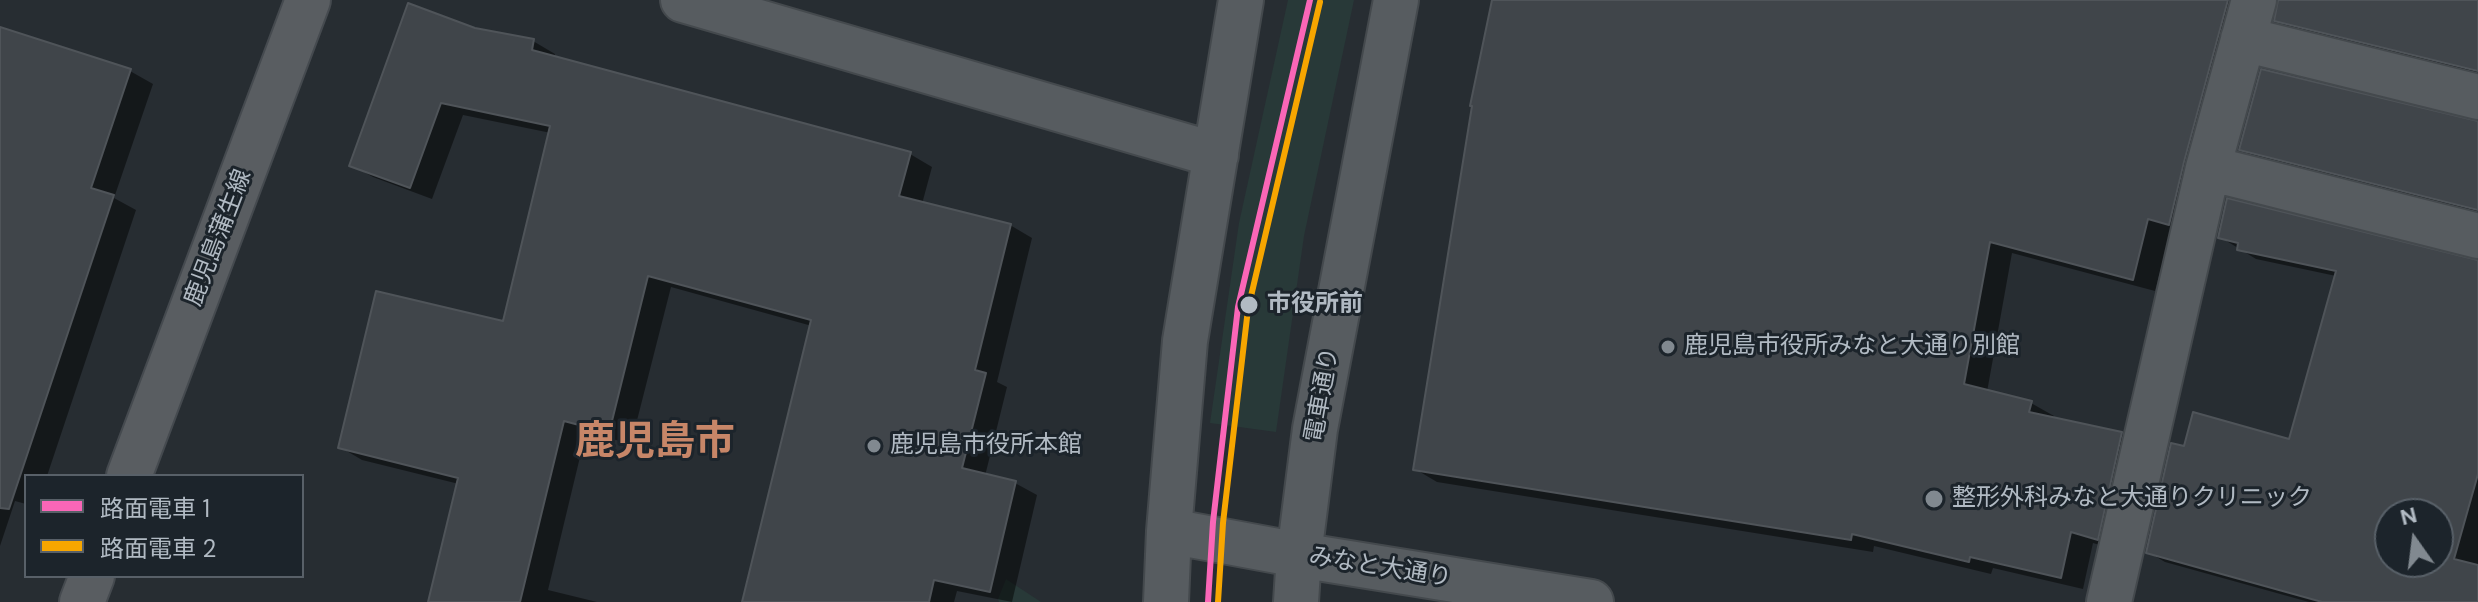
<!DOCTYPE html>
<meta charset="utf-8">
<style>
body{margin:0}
#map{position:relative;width:2478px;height:602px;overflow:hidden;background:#272d32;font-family:"DM Sans","Noto Sans JP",sans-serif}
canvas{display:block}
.legend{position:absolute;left:24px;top:474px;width:280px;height:104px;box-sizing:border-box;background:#1c242b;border:2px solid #586068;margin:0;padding:10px 14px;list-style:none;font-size:24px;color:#b1bac3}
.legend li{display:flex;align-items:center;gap:16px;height:40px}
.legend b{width:40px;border:2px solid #586068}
.north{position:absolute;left:2374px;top:498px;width:80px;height:80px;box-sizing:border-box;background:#1c242b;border:2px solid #586068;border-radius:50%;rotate:346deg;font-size:22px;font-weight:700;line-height:32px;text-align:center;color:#b1bac3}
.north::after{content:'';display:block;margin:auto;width:28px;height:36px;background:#818990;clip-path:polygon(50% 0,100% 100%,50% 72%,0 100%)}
</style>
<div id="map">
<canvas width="2478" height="602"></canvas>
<ul class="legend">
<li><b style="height:10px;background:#fa66b7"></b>路面電車 1</li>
<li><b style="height:10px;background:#f7a600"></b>路面電車 2</li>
</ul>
<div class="north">N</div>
</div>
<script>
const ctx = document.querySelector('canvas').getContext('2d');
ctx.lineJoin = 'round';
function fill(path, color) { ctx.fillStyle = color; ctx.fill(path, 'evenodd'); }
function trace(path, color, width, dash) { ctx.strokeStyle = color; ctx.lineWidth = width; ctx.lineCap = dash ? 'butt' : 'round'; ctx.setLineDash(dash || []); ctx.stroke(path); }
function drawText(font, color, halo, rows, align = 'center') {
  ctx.font = font + ' "DM Sans","Noto Sans JP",sans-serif'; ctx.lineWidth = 6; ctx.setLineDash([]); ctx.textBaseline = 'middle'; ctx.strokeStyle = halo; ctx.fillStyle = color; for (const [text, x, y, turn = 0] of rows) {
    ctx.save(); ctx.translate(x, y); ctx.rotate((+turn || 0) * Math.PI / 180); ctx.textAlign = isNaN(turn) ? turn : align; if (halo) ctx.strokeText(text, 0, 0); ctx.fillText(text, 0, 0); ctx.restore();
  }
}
const green = new Path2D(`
 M 1288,0 L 1354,0 L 1304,236 L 1276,432 L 1210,423 L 1239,223 Z
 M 1006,579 L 1041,602 L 999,602 L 998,599 Z`);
const shadow = new Path2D(`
 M 1494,0 L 2250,0 L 2192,236 L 2171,230 L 2155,291 L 2012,253 L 1987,392 L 2031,403 L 2054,416 L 2053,419 L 2121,434 L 2144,447 L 2120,551 L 2093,543 L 2083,589 L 1993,568 L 1991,574 L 1874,546 L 1873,552 L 1437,482 L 1415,469 Z
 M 2300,0 L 2478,0 L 2478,75 L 2293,30 L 2276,20 Z
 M 0,29 L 130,71 L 153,84 L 114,198 L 136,210 L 47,476 L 26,476 L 26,504 L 15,501 L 0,546 Z
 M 474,30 L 533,41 L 555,54 L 554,58 L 910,154 L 932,167 L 922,204 L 1010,225 L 1032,238 L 997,382 L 1007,387 L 985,476 L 1015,483 L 1037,495 L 1012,602 L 957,591 L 954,602 L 744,602 L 812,326 L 671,287 L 631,444 L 586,432 L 548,590 L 597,602 L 430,602 L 459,484 L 362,460 L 340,447 L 504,324 L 551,133 L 463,115 L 432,199 L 373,177 L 351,165 Z
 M 2478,123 L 2478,214 L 2258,159 L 2241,149 Z
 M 2220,237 L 2478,262 L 2478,602 L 2309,602 L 2165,562 L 2148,552 L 2185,448 L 2290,441 L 2336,276 L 2256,259 ZM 2390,514 L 2438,514 L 2438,562 L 2390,562 Z`);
const building = new Path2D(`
 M 1492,0 L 2228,0 L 2184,162 L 2169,225 L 2148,219 L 2133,280 L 1990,242 L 1964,384 L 2032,401 L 2029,412 L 2122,432 L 2098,540 L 2071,532 L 2061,578 L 1970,557 L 1969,562 L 1852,534 L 1851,540 L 1413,470 L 1472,106 L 1470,106 Z
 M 2278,0 L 2478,0 L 2478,71 L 2274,21 Z
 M 408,3 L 475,28 L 534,39 L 532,50 L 911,152 L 899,196 L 1011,224 L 975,370 L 986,373 L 962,468 L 1016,481 L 990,592 L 934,580 L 929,602 L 742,602 L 811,320 L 648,276 L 609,433 L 564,421 L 520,602 L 428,602 L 458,478 L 338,448 L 376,291 L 503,321 L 550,126 L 441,103 L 410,188 L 349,166 Z
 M 0,27 L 131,69 L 91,188 L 114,195 L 9,509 L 0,508 Z
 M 2261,69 L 2478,121 L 2478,210 L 2239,150 Z
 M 2227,198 L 2478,260 L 2478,474 L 2454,559 L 2478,565 L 2478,602 L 2322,602 L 2146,553 L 2171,443 L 2184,446 L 2193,412 L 2289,439 L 2336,271 L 2237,250 L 2238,243 L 2218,238 ZM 2390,514 L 2438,514 L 2438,562 L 2390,562 Z`);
const minor = new Path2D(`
 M 683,0 L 1216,155
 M 2243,39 L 2478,97
 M 2208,168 L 2478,236
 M 1169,531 L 1299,555 L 1591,602
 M 1166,602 L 1169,531 L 1185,341 L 1241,0
 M 1296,602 L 1299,555 L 1315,429 L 1396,0
 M 2109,602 L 2208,168 L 2254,0`);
const major = new Path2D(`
 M 129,476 L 308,0
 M 82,602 L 92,576`);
const tram1 = new Path2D(`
 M 1208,602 L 1213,522 L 1238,307 L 1310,0`);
const tram2 = new Path2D(`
 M 1218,602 L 1223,523 L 1248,309 L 1320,2`);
const markers = [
 [1249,305,10,"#b1bac3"],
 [1668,347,8,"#818990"],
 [874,446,8,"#818990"],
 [1934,499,10,"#818990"]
];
const streetNames = [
 ["鹿児島蒲生線",219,238,-69],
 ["電車通り",1323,395,-80],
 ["みなと大通り",1380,568,9]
];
const stopNames = [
 ["市役所前",1267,305]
];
const poiNames = [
 ["鹿児島市役所みなと大通り別館",1684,347],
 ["鹿児島市役所本館",890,446],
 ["整形外科みなと大通りクリニック",1952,499]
];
const townNames = [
 ["鹿児島市",655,444]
];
fill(green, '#283938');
fill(shadow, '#0007');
fill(building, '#40454a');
trace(building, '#4f5459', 2);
trace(minor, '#44494d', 48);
trace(major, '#454a4f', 48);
trace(minor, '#575c60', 44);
trace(major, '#595d61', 44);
trace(tram1, '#fa66b7', 6);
trace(tram2, '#f7a600', 6);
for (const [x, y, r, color] of markers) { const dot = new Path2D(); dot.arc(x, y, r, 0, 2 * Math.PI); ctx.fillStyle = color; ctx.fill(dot); trace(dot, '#1c242b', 3); }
drawText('24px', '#b1bac3', '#1c242b', streetNames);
drawText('bold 24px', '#b1bac3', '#1c242b', stopNames, 'left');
drawText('24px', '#b1bac3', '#1c242b', poiNames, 'left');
drawText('bold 40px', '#c78668', '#1c242b', townNames);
</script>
